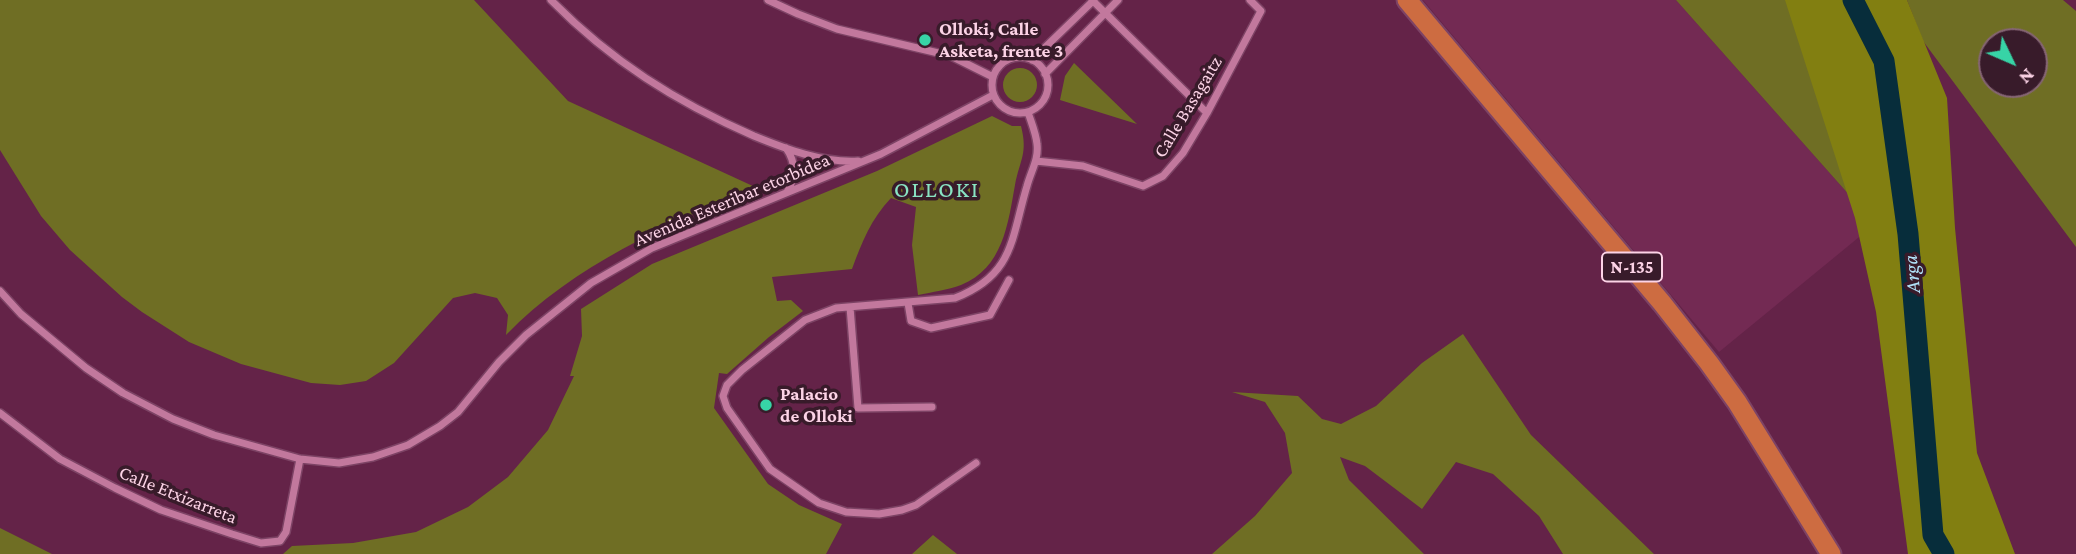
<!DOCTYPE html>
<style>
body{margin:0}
#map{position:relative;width:2076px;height:554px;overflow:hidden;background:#642348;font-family:"Crimson Pro",serif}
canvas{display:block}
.north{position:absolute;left:1978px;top:28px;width:70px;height:70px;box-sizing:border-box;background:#381b2a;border:2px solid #866575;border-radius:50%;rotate:134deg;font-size:19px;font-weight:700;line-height:28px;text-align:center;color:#fcd3e6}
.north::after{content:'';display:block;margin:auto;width:24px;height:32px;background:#37d4a6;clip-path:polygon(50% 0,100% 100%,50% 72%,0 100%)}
</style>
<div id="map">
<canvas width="2076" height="554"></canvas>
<div class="north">N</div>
</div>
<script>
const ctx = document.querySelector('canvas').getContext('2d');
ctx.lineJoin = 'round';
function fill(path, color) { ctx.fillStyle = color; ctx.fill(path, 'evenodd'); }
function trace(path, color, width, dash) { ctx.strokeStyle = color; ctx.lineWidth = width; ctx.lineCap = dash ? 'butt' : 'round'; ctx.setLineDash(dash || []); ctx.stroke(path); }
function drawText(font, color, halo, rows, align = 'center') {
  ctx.font = font + ' "Crimson Pro",serif'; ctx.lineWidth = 7; ctx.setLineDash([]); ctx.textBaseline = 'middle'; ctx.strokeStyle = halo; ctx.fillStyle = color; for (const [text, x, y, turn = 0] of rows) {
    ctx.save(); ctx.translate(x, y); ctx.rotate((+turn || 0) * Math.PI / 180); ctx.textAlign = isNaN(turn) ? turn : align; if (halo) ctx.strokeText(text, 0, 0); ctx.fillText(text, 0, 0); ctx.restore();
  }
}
const built = new Path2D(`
 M 1423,0 L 1676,0 L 1875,224 L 1719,352 Z`);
const green = new Path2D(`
 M 0,0 L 474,0 L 568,101 L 755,187 C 665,226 575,264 506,335 L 508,315 L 497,298 L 475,293 L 453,298 L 394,363 L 366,381 L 340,385 L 311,383 L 241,364 L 189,342 L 142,312 L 122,297 L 70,250 L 41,216 L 0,150 Z
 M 1676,0 L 1799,0 L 1875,224 Z
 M 1907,0 L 2063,0 L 2076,11 L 2076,247 L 1923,41 ZM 1992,42 L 2034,42 L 2034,84 L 1992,84 Z
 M 1074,63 L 1137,124 L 1060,100 L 1065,76 Z
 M1003 85a17 17 0 1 1 34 0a17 17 0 1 1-34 0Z
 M 992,116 L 1012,126 L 1021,126 C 1028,154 1020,159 1015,185 C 1008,224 1003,268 961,285 C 948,290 932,292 918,295 L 912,245 L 916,207 L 891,198 C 871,219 862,242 852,269 L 772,277 L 777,301 L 791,300 L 803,311 L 769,337 L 727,374 L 719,373 L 714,408 L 768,484 L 799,505 L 842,524 L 826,554 L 283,554 L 292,546 L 353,543 L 416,532 L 468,507 L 508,477 L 548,430 L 574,376 L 570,376 L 582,336 L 581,309 L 652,264 L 877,171 Z
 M 1463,334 L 1531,435 L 1654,554 L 1563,554 L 1539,516 L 1493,474 L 1456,462 L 1422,509 L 1365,466 L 1340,457 L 1349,480 L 1424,554 L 1212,554 L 1255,516 L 1292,473 L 1285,433 L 1265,402 L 1232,392 L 1298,396 L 1322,419 L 1341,424 L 1376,406 L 1422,363 Z
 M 0,528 L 52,554 L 0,554 Z
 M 933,535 L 957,554 L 912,554 Z`);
const forest = new Path2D(`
 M 1785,0 L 1907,0 L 1947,98 L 1955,228 L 1977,453 L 2015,554 L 1908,554 L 1876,312 L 1855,218 Z`);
const river = new Path2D(`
 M 1853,0 L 1884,61 L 1908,234 L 1933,535 L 1944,554`);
const minor = new Path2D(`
 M 551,0 C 611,61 676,102 754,136 C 786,149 822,163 858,161
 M 768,0 L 798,14 L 837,29 L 951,56 L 993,77
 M 1092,0 L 1207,113
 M992 85a28 28 0 1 1 56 0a28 28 0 1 1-56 0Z
 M 1032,60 L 1094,0
 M 1045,74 L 1118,0
 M 786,148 C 796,162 796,177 787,192
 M 1036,161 L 1083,166 L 1143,186 L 1163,176 L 1183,153 L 1207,113 L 1261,11 L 1250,0
 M 0,291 L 21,314 L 86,368 L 123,393 L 173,419 L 214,435 L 300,459 L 339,463 L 373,457 L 408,445 L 440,426 L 458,412 L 499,362 L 526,335 L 591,283 L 652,248 L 881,154 L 993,95
 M 908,303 L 911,321 L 931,328 L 990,315 L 1009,280
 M 850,307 L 858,408 L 932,407
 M 0,413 L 60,459 L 115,488 L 161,510 L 232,534 L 261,543 L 280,541 L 286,532 L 300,459
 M 976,463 L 916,505 L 902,510 L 879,514 L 846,512 L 819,503 L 770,469 L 727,408 L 723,396 L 727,385 L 742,370 L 805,320 L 836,308 L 955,298 C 1014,275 1011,239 1027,186 C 1031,171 1039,159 1037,144 C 1036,133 1031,122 1028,112`);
const trunk = new Path2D(`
 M 1407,0 L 1662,303 L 1709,363 L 1737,402 L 1831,554`);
const markers = [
 [925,40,7,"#37d4a6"],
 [766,405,7,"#37d4a6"]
];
const shields = [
 [1632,267,60]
];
const shieldNames = [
 ["N-135",1632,267]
];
const poiNames = [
 ["Olloki, Calle",939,29],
 ["Asketa, frente 3",939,51],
 ["Palacio",780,394],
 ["de Olloki",780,416]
];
const streetNames = [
 ["Calle Basagaitz",1188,107,-59],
 ["Avenida Esteribar etorbidea",732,200,-23],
 ["Calle Etxizarreta",178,495,22]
];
const waterNames = [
 ["Arga",1912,274,-95]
];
const quarterNames = [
 ["OLLOKI",937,190]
];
fill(built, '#732a53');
fill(green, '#6f6e24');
fill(forest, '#827f11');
trace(river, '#072d3b', 21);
trace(minor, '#7d4365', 10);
trace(trunk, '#7d4365', 23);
trace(minor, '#c2789d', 7);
trace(trunk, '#cd6c41', 19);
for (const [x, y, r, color] of markers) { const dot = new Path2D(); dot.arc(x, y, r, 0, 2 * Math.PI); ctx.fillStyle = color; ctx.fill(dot); trace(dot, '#381b2a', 2.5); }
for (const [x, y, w] of shields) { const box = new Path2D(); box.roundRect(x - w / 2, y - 14.5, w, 29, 5); ctx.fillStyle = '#381b2a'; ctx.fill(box); trace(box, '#fcd3e6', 2); }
drawText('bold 18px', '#fcd3e6', null, shieldNames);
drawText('bold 19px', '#fcd3e6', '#381b2a', poiNames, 'left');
drawText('19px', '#fcd3e6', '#381b2a', streetNames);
drawText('italic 21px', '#b1e2f9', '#381b2a', waterNames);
ctx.letterSpacing = '2px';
drawText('23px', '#89e4c3', '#381b2a', quarterNames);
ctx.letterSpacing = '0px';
</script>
